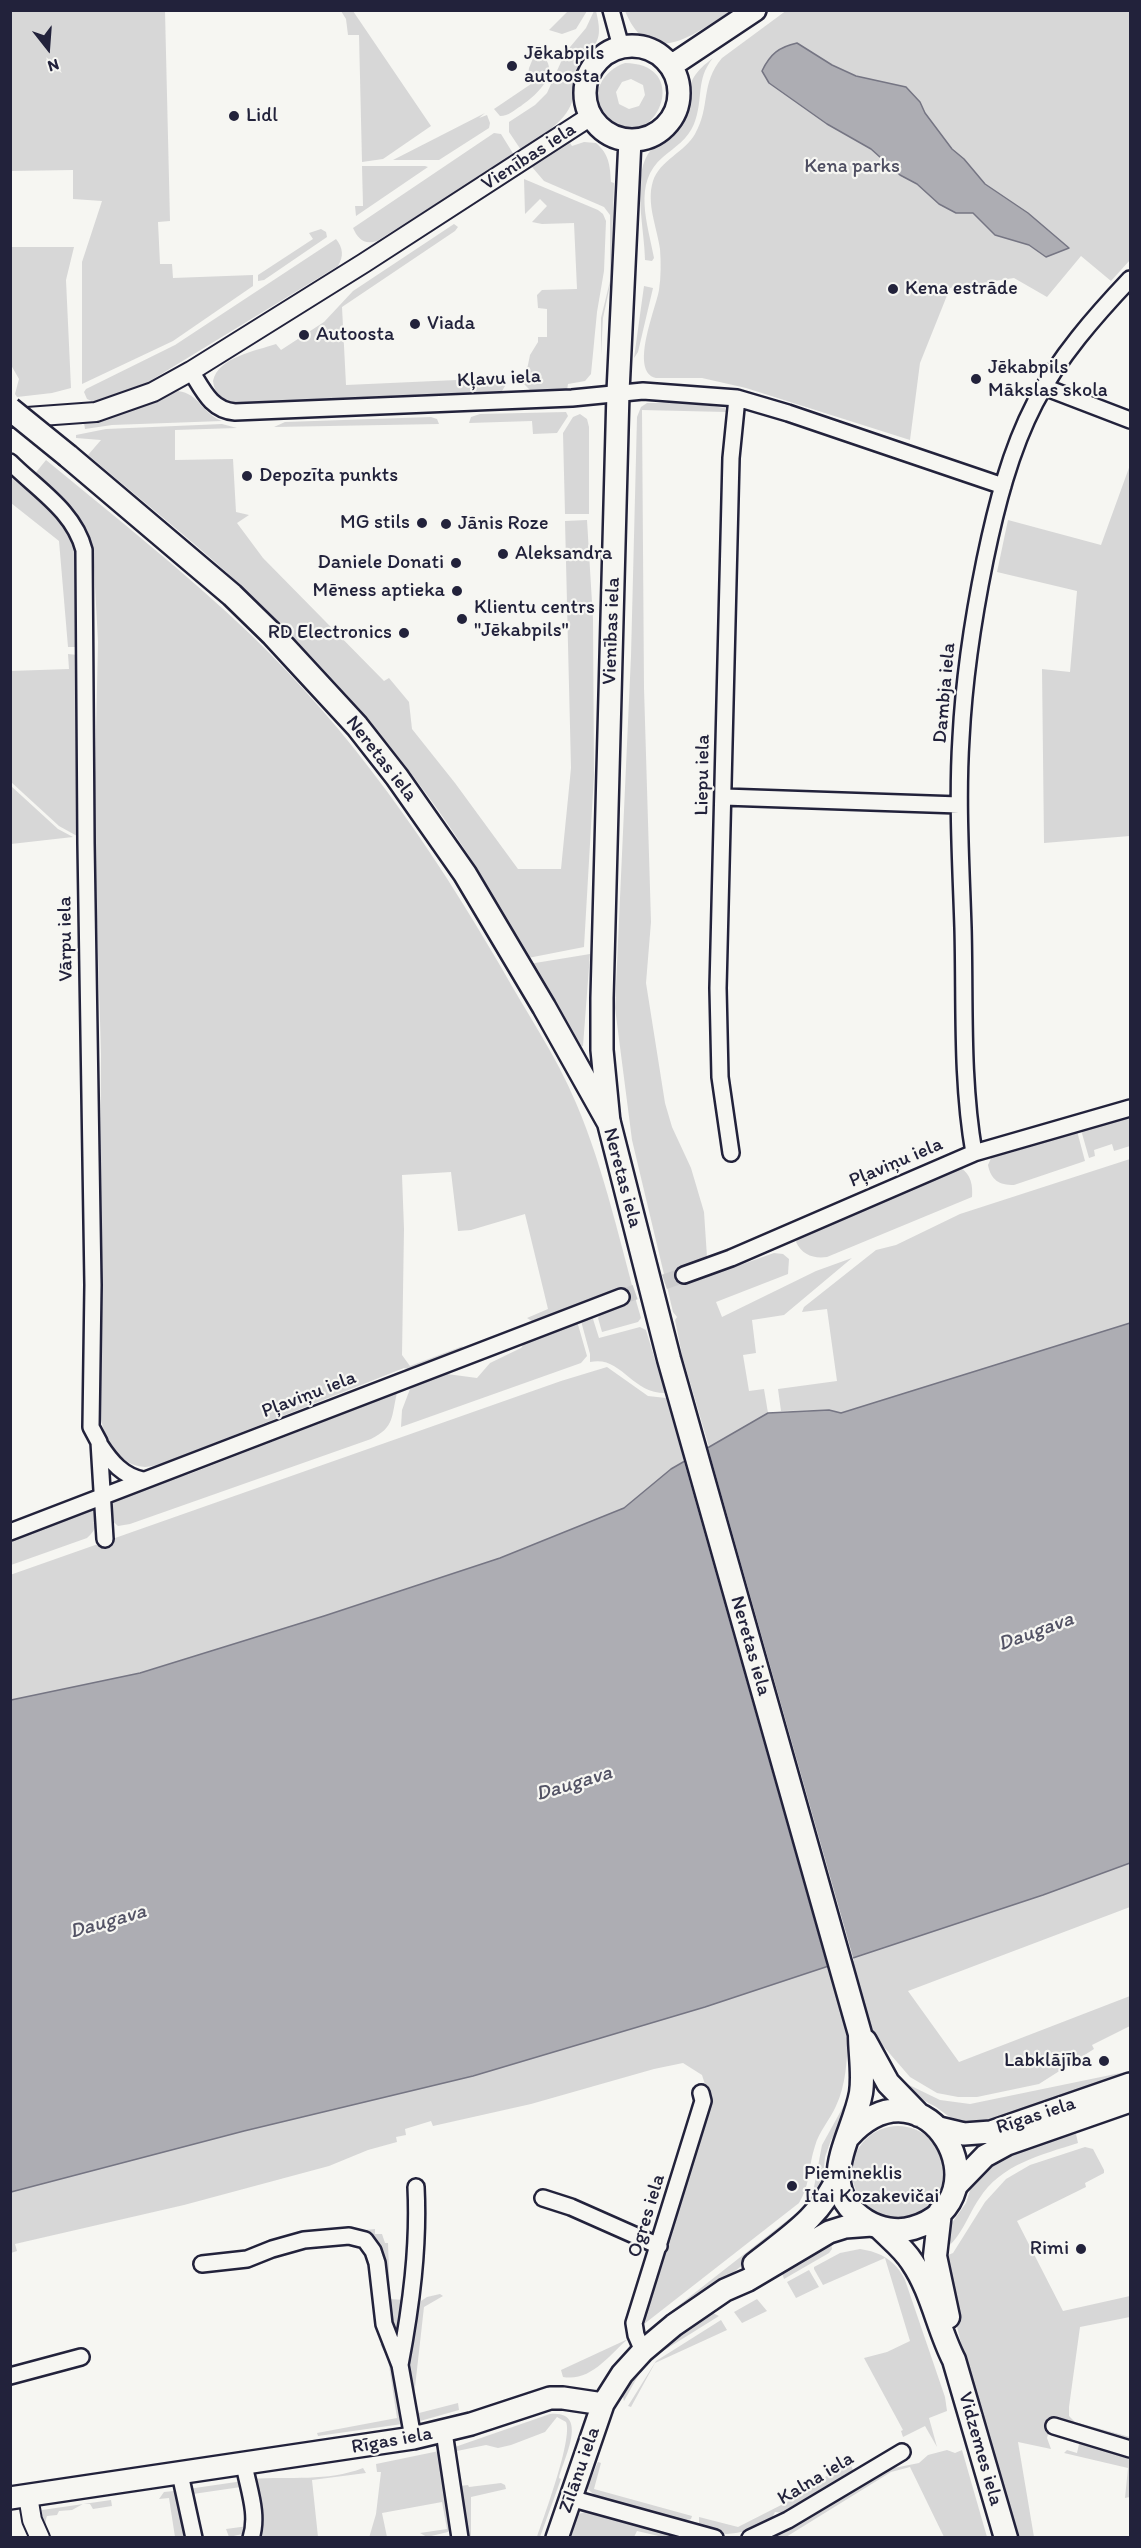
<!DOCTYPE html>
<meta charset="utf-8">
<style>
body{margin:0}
#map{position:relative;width:1141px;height:2548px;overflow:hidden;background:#f6f6f2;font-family:Itim,sans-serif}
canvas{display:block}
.frame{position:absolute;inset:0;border:12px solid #22223b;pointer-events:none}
.north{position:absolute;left:18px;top:18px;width:60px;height:60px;-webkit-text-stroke:4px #f6f6f2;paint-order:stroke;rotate:163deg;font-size:16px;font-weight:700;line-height:24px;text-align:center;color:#22223b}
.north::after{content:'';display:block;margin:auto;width:21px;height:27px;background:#22223b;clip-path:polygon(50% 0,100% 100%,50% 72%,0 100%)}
</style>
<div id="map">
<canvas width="1141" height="2548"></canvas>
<div class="frame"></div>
<div class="north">N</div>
</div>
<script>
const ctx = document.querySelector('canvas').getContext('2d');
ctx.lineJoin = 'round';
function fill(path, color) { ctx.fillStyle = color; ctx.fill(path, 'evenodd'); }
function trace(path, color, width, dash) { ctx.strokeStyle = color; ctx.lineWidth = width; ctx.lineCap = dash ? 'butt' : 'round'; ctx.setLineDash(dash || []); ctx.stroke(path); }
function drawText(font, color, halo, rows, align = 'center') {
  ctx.font = font + ' Itim,sans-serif'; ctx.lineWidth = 4.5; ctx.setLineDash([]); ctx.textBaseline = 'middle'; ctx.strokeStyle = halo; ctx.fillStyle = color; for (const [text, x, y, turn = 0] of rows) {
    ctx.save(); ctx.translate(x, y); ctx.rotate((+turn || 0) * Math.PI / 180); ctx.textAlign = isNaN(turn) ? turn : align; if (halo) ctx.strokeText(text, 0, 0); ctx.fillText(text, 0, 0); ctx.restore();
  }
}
const green = new Path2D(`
 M 787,10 L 1130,11 L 1130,260 L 1111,281 L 1081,256 L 1047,297 L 1014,278 L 950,288 L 920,363 L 910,440 L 746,388 L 702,378 L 656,378 C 629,372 656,308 659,290 C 661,277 661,262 660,249 C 657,227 646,203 653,181 C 660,160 685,152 695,134 C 711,106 700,84 722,58 Z
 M 10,11 L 165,11 L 170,221 L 158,222 L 160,264 L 172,264 L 173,278 L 253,275 L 253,286 L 173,341 L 82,384 L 82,262 L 102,201 L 73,199 L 73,170 L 11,171 Z
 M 341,11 L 353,11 L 431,126 L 383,159 L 362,162 L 359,35 L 348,35 L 346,19 Z
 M 568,11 L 587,11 L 576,29 L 562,34 L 549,30 Z
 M 594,11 L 596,11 C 604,44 595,40 581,66 C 574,77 576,90 572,102 C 565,123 538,138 521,150 L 509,132 L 509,122 L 535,105 L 547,93 L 565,53 L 586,28 Z
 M 625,11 L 625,10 L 731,11 C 695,33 650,72 625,11 Z
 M 536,51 C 566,69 538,94 521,106 C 514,110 509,116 500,116 L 494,109 L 531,84 L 530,82 L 527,84 L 529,68 Z
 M 713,58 C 695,80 704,99 694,124 C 688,139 675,147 663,157 C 632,183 648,224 654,258 L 652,261 L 645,260 C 645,232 632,179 648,154 C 657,141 674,137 681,122 C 697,92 678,84 713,58 Z
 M 625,63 C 698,64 650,163 606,117 C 587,96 603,70 625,63 ZM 631,79 L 643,85 L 645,95 L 639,106 L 629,109 L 619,104 L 616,92 L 622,82 Z
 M 485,113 L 479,118 L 487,115 L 490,123 L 489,128 L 439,160 L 393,160 Z
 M 494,133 L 501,134 L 514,155 L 377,241 C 364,245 358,239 353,228 Z
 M 584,142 L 596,143 C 609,154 610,165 611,182 L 614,183 L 611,281 L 603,318 L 601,355 L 601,318 L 610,281 L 610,215 L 604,207 L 544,181 L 532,167 L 570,143 L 572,146 Z
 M 362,166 L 425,166 L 428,167 L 356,216 L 355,206 L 363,206 Z
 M 524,179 L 598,210 L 603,214 L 606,221 L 604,271 L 597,312 L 591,374 L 585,381 L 568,384 L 567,390 L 531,391 L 524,384 L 530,355 L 538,342 L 538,337 L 547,337 L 547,309 L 538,308 L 537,295 L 542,290 L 577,289 L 574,223 L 542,224 L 532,222 L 547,206 L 540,199 L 525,214 Z
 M 454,224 L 458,227 L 455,231 L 342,307 L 346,385 L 501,378 L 505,386 L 502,391 L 235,403 C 221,401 215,395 213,381 C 218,357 256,351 276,344 L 281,350 L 324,322 L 353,291 Z
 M 321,229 L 326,232 L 327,237 L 264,280 L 258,281 L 258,275 L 313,239 L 309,233 Z
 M 336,239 C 343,248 344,256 338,266 L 140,387 L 94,402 L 87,399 L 84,392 L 86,389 L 175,345 Z
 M 11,247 L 74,247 L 66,280 L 71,388 L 52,393 L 17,397 L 15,394 L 19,379 L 11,365 Z
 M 644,286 L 653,288 L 638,352 L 634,358 Z
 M 178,391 C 200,394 201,413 222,421 L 112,425 L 85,429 L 84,423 L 124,413 Z
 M 647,403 L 689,403 L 725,408 L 726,412 L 642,410 L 644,688 L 651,922 L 646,983 L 665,1103 L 672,1127 L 691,1168 L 704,1212 L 707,1257 L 687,1264 L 684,1268 L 689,1280 L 695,1281 L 774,1253 L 783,1254 L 789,1259 L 788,1274 L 716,1302 L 722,1317 L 816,1271 L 852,1258 L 784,1315 L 752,1320 L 756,1353 L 743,1355 L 749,1391 L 764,1389 L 768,1413 L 709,1447 L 682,1355 L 675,1320 L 677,1317 L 673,1312 L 632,1140 L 615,1008 L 631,656 L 637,417 L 641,407 Z
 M 566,412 L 568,416 L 557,433 L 533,434 L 532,421 L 469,423 L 471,417 L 480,414 Z
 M 580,414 L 587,419 L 589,427 L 589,514 L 565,514 L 563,433 L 573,417 Z
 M 431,417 L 437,419 L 439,424 L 274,427 L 285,422 Z
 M 222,424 L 237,428 L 175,430 L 175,460 L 233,459 L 236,512 L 249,515 L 237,523 L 263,558 L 384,681 L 389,678 L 409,702 L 412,729 L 455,783 L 518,869 L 561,869 L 571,768 L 565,521 L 587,520 L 593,619 L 594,775 L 584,947 L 528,958 C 511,927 494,897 476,867 C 414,768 337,679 253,597 C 201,547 143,502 88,455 L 101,440 L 76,438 L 76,435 L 106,429 Z
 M 46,460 C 115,517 185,572 250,634 C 351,731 431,846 501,967 C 526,1012 556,1055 576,1103 C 605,1171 621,1247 641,1318 L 638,1322 L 602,1332 L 598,1318 L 602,1312 L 621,1304 L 611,1293 L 535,1323 L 527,1318 L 548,1309 L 525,1214 L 471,1230 L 458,1231 L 451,1172 L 402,1175 L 404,1229 L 402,1355 L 410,1366 L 463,1346 L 461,1348 L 411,1370 L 404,1368 L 164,1463 C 158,1464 151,1467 145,1467 C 114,1465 102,1433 99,1408 L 101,1054 L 94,821 L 98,642 L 94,567 L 89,538 L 80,522 L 33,476 Z
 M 1130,465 L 1130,836 L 1044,843 L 1042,669 L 1070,672 L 1077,591 L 997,572 L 1008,520 L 1101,545 Z
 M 10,471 C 26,485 46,499 59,515 C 86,552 78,603 79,647 L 68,647 L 59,541 L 11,503 Z
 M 68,654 L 78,655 L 79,659 L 77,836 L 59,826 L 11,782 L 10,671 L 69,669 Z
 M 11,786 L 58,829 L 73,837 L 11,844 Z
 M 590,954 L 583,1046 L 580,1046 L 529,964 Z
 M 1130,1115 L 1130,1146 L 1114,1151 L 1112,1144 L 1094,1150 L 1095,1156 L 1089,1158 L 1081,1130 Z
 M 1077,1131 L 1085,1161 L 1014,1185 C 999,1185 991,1180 988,1165 L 992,1156 L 1010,1153 Z
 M 1130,1159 L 1130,1323 L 841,1413 L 829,1410 L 781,1411 L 778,1389 L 837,1381 L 827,1309 L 802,1312 L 804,1307 L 876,1250 L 896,1245 L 960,1214 Z
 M 961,1168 C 971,1175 973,1185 972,1197 L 827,1257 C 814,1259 802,1255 796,1242 L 800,1235 Z
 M 593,1319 L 599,1338 L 640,1327 L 646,1330 L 665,1393 C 631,1393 621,1355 590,1362 L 590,1354 L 581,1321 Z
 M 577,1321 L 587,1356 L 581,1363 L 401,1427 L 402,1410 L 410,1389 L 422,1382 L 447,1374 L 477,1378 L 490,1363 L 521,1348 L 528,1339 Z
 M 607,1367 L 648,1396 L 666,1398 L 684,1461 L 671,1469 L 624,1508 L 500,1558 L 324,1616 L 140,1673 L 11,1700 L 10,1575 L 561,1381 Z
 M 397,1393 C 391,1417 395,1427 371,1439 L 130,1524 L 118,1526 L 109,1518 L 109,1506 L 122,1496 L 192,1473 Z
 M 93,1507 L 96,1507 C 99,1519 97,1530 87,1538 L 11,1565 L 11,1540 Z
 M 1130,1863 L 1130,1907 L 908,1991 L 959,2062 L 1130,1996 L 1130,2026 L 1092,2045 L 1094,2049 L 1039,2084 L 977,2097 L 958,2097 L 937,2093 L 910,2077 L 884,2047 L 873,2031 L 848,2038 C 847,2060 846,2085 836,2106 C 830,2120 819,2131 815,2146 C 808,2167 811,2183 799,2203 L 639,2328 L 639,2319 L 660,2272 L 671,2235 L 710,2100 L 702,2075 L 683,2063 L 654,2069 L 531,2104 L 433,2126 L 431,2121 L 405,2129 L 406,2135 L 396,2137 L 397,2142 L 368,2150 L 329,2166 L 184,2205 L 15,2244 L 17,2251 L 11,2253 L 11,2192 L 705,2007 L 1043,1895 Z
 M 1130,2071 L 1130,2079 L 983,2127 L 955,2121 L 936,2107 L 910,2093 L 900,2083 L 907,2084 L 940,2100 L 970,2104 Z
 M 848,2098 L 842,2123 L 831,2140 L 825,2157 L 822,2189 L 811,2203 L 822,2145 Z
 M852 2172a46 46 0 1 1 92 0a46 46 0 1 1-92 0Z
 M 1076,2134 L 1078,2143 C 1041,2155 1001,2164 979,2199 C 968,2215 961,2238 945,2249 L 949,2227 L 966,2203 L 972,2184 L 982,2166 L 1035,2142 Z
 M 1085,2147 L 1093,2149 L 1104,2170 L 1104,2173 L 1085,2183 L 1086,2187 L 1017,2221 L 1063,2311 L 1130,2296 L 1130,2317 L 1080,2327 L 1069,2407 L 1069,2416 L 1075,2422 L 1130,2437 L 1130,2444 L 1053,2417 L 1047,2438 L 1051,2449 L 1018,2442 L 1034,2537 L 1014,2537 L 967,2369 L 941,2258 L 953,2253 L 985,2202 L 1006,2179 L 1030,2165 Z
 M 803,2208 L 805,2208 L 778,2237 L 730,2275 L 646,2331 Z
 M 412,2217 L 414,2224 L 408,2299 L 401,2330 L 393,2335 L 388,2327 L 378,2256 L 365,2230 L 375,2229 L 375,2234 L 382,2234 L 385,2243 L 388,2243 L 390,2299 L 405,2300 Z
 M 831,2242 L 832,2249 L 829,2253 L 784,2279 L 781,2270 Z
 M 860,2249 C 881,2252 896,2261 905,2280 L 945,2397 L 947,2411 L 929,2418 L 937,2447 L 925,2426 L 903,2437 L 901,2431 L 903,2430 L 864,2358 L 887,2352 L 910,2341 L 885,2258 L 823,2285 L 814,2269 L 814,2267 L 840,2253 Z
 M 809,2270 L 819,2287 L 796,2298 L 787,2282 Z
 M 440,2294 L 443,2296 L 424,2307 L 414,2396 L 419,2413 L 458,2403 L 459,2410 L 420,2421 C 401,2402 411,2324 421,2301 L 427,2297 Z
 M 757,2299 L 767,2311 L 742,2323 L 734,2312 Z
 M 713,2313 L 719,2316 L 655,2356 L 639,2374 L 624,2401 L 622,2393 C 637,2369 686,2319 713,2313 Z
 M 721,2320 L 727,2330 L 655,2363 L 631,2407 L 628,2406 L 656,2361 Z
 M 628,2339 C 609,2355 591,2382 563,2377 L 561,2370 Z
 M 380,2344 L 386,2346 L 392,2355 L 402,2424 L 318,2436 L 317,2433 L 397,2418 L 388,2359 Z
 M 550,2414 C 590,2410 564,2458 559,2478 L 561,2479 L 540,2537 L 537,2537 C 544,2517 573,2438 566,2422 L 557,2417 L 545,2432 L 511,2445 L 498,2448 L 486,2445 L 457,2451 L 455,2447 Z
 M 1079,2444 L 1093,2444 L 1130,2455 L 1130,2497 L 1125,2498 L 1128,2468 L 1064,2453 L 1067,2450 L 1077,2453 Z
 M 947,2450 L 955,2453 L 962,2450 L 987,2537 L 944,2537 L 910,2467 L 891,2472 L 786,2537 L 769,2538 L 889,2469 L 919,2463 L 928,2455 Z
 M 439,2451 L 442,2462 L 451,2526 L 448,2532 L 427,2537 L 420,2533 L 447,2529 L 442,2502 L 382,2513 L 387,2537 L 369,2538 L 376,2514 L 381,2472 L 377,2472 L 376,2464 Z
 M 598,2462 L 601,2463 L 594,2489 L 692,2516 L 691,2519 C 674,2526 599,2505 587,2488 Z
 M 850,2463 L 853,2470 L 785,2513 L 775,2512 L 770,2522 C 749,2531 718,2543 699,2523 L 699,2517 L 738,2527 L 793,2499 L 818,2482 L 824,2483 L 825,2477 Z
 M 363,2468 L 366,2473 L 312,2480 L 318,2537 L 255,2537 L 252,2479 C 290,2476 327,2482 363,2468 Z
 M 243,2481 L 250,2517 L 247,2533 L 229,2537 L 226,2529 L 248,2526 L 241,2487 L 193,2494 L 199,2533 L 202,2533 L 203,2536 L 198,2535 L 187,2500 L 188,2489 Z
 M 501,2483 L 505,2485 L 506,2489 L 471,2497 L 471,2537 L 467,2537 L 458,2490 L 460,2486 L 468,2485 L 469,2487 Z
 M 174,2491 L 177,2493 L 190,2537 L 175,2537 L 169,2498 L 159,2499 L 164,2492 Z
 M 111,2500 L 112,2506 L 93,2509 L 90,2504 L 83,2504 L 72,2510 L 59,2511 L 57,2515 L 47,2516 C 44,2524 46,2533 53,2537 L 49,2537 C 43,2528 39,2521 42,2510 Z
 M 586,2512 L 596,2513 L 692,2537 L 663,2537 L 637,2531 L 634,2537 L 571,2538 L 578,2514 Z`);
const water = new Path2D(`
 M 797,43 L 832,65 L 856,76 L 906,87 L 920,102 L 925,113 L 952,149 L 964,159 L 985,184 L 1028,213 L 1069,248 L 1046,257 L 1029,245 L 995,235 L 973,213 L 956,213 L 939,204 L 917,184 L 900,175 L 871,149 L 827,124 L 769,83 L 762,71 C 770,54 779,47 797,43 Z
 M 1130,1323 L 1130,1863 L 1043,1895 L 705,2007 L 473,2076 L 244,2131 L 11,2192 L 11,1700 L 140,1673 L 324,1616 L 500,1558 L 624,1508 L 671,1469 L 768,1413 L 829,1410 L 841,1413 Z`);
const pier = new Path2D(`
 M 707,1444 L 854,1961 L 828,1969 L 683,1458 Z`);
const minorTunnel = new Path2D(`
 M 621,1297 L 684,1275`);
const minor = new Path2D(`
 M 611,10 L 621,47
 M 191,371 C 203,390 211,410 235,412 L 572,398 L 643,391 L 737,398 L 788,413 L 1003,486
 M 1044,387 L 1130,420
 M 10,462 C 37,489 74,511 84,550 L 86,843 L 93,1285 L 91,1427 L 99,1442 L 105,1539
 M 724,797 L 959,805
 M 731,1153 L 720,1077 L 718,988 L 731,458 L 737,398
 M 974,1153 C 961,1078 965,1003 963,928 C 961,865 957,801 961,738 C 964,678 973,619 985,560 C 996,507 1010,451 1035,403 C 1059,357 1095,316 1130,279
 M 684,1275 L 731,1258 L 974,1153 L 1130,1108
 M 100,1445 C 111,1462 123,1476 143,1480
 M 10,1532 L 621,1297
 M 543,2198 L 571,2207 L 659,2246
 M 202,2264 L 247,2259 L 272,2249 L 304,2240 L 349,2236 L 365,2240 L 373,2251 L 377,2263 L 384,2324 L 400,2365 L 413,2438
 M 643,2351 L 636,2335 L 634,2323 L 703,2101 L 701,2093
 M 400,2365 C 411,2306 419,2247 416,2187
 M 10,2376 L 81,2357
 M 1054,2426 L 1130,2449
 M 444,2432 L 460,2538
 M 244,2464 C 248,2488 259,2514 251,2538
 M 180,2474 L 194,2538
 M 570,2498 L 715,2538
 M 750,2538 L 788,2520 L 902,2452`);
const tertiary = new Path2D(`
 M 13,418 L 96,412 L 153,392 L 191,371 L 364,263 L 591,116
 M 28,2496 L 32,2520 L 40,2538`);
const secondary = new Path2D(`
 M585 93a47 47 0 1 1 94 0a47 47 0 1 1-94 0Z
 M 671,66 L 755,10
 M 609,1122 L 602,1050 L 602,998 L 618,392 L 630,140
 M 939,2128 L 964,2134 L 991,2132 L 1130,2084
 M 955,2187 L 985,2156 L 1007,2144 L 1130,2101
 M 754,2264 C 788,2237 821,2217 838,2176
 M 10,2498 L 413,2438 L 471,2424 L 550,2398 L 563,2398 L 603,2404
 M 557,2538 L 603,2404 L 622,2374 L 643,2351 L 674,2325 L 725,2290 L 748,2280 L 829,2232 L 845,2227 L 872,2225`);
const primary = new Path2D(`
 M 68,456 L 232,595 L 273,635 L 357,726 L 397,777 L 465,874 L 544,1007 L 609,1123 L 669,1359 L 860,2034 C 860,2054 864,2074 861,2093 C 853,2138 812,2187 866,2221 C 879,2229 897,2233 913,2228 C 1009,2199 927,2052 849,2136
 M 865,2041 L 888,2083 L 919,2115
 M 940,2212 L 935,2256 L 948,2317
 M 880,2228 C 891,2239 904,2249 912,2262 C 932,2291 938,2329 954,2360 L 1006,2538`);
const primaryBridge = new Path2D(`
 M 10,409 L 68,456`);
const markers = [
 [512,66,6,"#22223b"],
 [234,116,6,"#22223b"],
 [893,289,6,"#22223b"],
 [415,324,6,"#22223b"],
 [304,335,6,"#22223b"],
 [976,379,6,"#22223b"],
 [247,476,6,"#22223b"],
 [422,523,6,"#22223b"],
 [446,524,6,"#22223b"],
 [503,554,6,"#22223b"],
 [456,563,6,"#22223b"],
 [457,591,6,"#22223b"],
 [462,619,6,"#22223b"],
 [404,633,6,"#22223b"],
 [1104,2061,6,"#22223b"],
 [792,2186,6,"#22223b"],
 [1081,2249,6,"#22223b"]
];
const poiNames = [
 ["Jēkabpils",524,54],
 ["autoosta",524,77],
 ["Lidl",246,116],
 ["Kena estrāde",905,289],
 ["Viada",427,324],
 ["Autoosta",316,335],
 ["Jēkabpils",988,368],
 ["Mākslas skola",988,391],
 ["Depozīta punkts",259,476],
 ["MG stils",410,523,"right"],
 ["Jānis Roze",458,524],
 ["Aleksandra",515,554],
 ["Daniele Donati",444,563,"right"],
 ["Mēness aptieka",445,591,"right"],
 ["Klientu centrs",474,608],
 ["\"Jēkabpils\"",474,631],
 ["RD Electronics",392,633,"right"],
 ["Labklājība",1092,2061,"right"],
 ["Piemineklis",804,2174],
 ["Itai Kozakevičai",804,2197],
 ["Rimi",1069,2249,"right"]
];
const streetNames = [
 ["Vienības iela",529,157,-33],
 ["Kļavu iela",499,379,-3],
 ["Vienības iela",612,631,-88],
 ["Dambja iela",945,693,-85],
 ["Neretas iela",381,759,52],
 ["Liepu iela",703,775,-89],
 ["Vārpu iela",66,939,-91],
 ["Pļaviņu iela",896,1163,-23],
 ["Neretas iela",622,1178,75],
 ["Pļaviņu iela",309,1395,-21],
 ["Neretas iela",750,1646,74],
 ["Rīgas iela",1036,2116,-18],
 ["Ogres iela",647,2216,-73],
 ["Rīgas iela",392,2441,-10],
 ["Vidzemes iela",980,2449,74],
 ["Zīlānu iela",580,2470,-71],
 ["Kalna iela",816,2479,-31]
];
const parkNames = [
 ["Kena parks",852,167]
];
const waterNames = [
 ["Daugava",1036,1632,-20],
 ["Daugava",574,1784,-17],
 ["Daugava",108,1922,-16]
];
fill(green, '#d7d7d7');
fill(water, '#adadb3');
trace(water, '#757583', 1.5);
fill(pier, '#f6f6f2');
trace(minorTunnel, '#cccccd', 15, [15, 8]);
trace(minor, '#22223b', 20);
trace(tertiary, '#22223b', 22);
trace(secondary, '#22223b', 26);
trace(primary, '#22223b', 27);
trace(minor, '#f6f6f2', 15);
trace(tertiary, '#f6f6f2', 18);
trace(secondary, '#f6f6f2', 21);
trace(primary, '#f6f6f2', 22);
trace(primaryBridge, '#22223b', 27, []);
trace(primaryBridge, '#f6f6f2', 22);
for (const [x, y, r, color] of markers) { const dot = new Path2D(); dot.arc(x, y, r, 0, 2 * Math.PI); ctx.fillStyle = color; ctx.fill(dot); trace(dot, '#f6f6f2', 2); }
drawText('20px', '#22223b', '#f6f6f2', poiNames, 'left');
drawText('20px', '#22223b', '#f6f6f2', streetNames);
drawText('20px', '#4f4f62', '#f6f6f2', parkNames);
drawText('italic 21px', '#535365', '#f6f6f2', waterNames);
</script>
